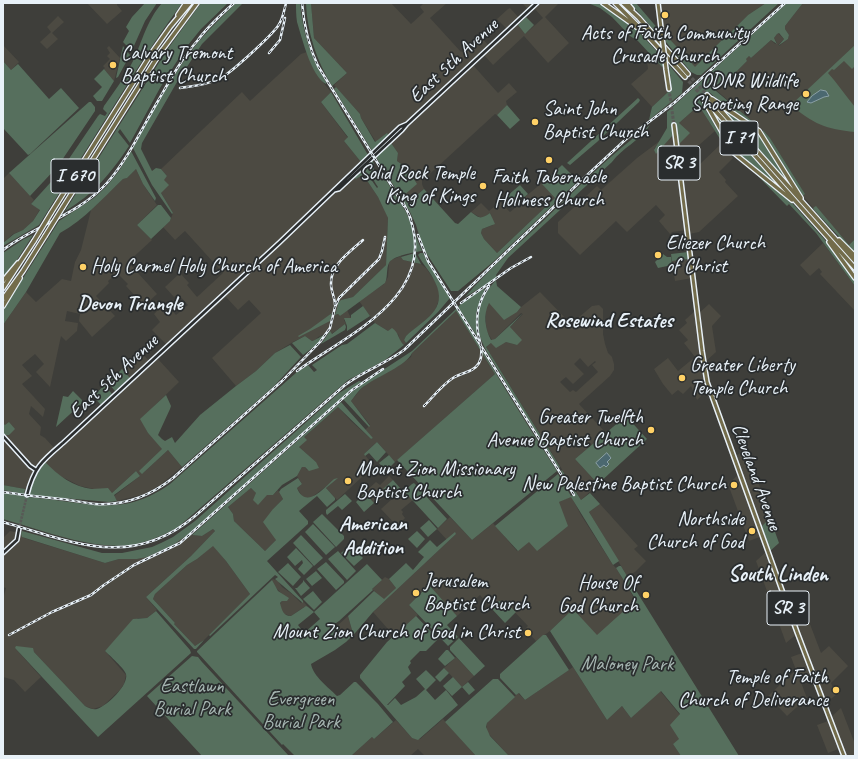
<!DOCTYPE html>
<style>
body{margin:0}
#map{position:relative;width:858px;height:759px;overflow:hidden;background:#3e3e3a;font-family:Caveat,sans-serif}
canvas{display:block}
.frame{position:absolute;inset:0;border:4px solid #e8f1f8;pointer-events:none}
</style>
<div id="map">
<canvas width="858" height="759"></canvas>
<div class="frame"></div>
</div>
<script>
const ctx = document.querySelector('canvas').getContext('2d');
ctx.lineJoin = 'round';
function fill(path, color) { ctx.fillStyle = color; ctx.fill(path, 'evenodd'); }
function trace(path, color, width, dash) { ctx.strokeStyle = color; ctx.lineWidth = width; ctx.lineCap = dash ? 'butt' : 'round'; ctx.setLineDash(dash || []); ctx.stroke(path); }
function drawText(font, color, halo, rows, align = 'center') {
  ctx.font = font + ' Caveat,sans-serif'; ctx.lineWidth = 3.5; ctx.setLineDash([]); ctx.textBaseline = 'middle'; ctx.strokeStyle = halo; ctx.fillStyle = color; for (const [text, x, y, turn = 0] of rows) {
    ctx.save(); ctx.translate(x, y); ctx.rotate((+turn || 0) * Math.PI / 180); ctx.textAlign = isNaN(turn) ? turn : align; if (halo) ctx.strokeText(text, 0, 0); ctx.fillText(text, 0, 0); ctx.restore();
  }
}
const built = new Path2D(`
 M 87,3 L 117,3 L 117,5 L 122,11 L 107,24 Z
 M 311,3 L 391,3 L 411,24 L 424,12 L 420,7 L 424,3 L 447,3 L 430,18 L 461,52 L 479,35 L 490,47 L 508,30 L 497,19 L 508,9 L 510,8 L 522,21 L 518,25 L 525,34 L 543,18 L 535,9 L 531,12 L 522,3 L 559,3 L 545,17 L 569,43 L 548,63 L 524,36 L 493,65 L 483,54 L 472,64 L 498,93 L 509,83 L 517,92 L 506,101 L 507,105 L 497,115 L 495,114 L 422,181 L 422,184 L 424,189 L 409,202 L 403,196 L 405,166 L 397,161 L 398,153 L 387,138 L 387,134 L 376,142 L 361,118 L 360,114 L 334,85 L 347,73 L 314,38 Z
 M 655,3 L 766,3 L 748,15 L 729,34 L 731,36 L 726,40 L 724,38 L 695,68 L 665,35 L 659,30 Z
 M 803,3 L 855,3 L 855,239 L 849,245 L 816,207 L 813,208 L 803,196 L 805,194 L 770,138 L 764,131 L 716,90 L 716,89 L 726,79 L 728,80 L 747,61 L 745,59 L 749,56 L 751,58 L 771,40 L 775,44 L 777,43 L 774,38 L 777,34 L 778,33 L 784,39 L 778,45 L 779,46 L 788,39 L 789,35 L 785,29 L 785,26 Z
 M 58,16 L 64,22 L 52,33 L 58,39 L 47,49 L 40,42 L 51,32 L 47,27 Z
 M 3,45 L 19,62 L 11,70 L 3,61 Z
 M 109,46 L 120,58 L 114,81 L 104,69 L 105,68 L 103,66 L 110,59 L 107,56 L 110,53 L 107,48 Z
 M 307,52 L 317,75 L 331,92 L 321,102 L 348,138 L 344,141 L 361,162 L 354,177 L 362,175 L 364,176 L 378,197 L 385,210 L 388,218 L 386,265 L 353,297 L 341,300 L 336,315 L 338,314 L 340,316 L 347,310 L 351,318 L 344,320 L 346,324 L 331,334 L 330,332 L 318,337 L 315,340 L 312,341 L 305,336 L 293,342 L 275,353 L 256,371 L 236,386 L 212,358 L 261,313 L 249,300 L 238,310 L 226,297 L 170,348 L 152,330 L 160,322 L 154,314 L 165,303 L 176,315 L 188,305 L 178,294 L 174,297 L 165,287 L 180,273 L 189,283 L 187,285 L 197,297 L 223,273 L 185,231 L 175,240 L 163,227 L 170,221 L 173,213 L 161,193 L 164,179 L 167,176 L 161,169 L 242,92 L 250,101 L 301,54 Z
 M 652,55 L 664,69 L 668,92 L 652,107 L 631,84 L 646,71 L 648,69 L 647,60 Z
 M 697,107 L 701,109 L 715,131 L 690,153 L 700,164 L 722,143 L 733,158 L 719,172 L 726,180 L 725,182 L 738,196 L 699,232 L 689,234 L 688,230 L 672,232 L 670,234 L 659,221 L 665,215 L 656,205 L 627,232 L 616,221 L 580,255 L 558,233 L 558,222 L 597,186 L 601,190 L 637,158 L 661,140 L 654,149 L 656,153 L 673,135 L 679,143 L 679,123 Z
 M 136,169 L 143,184 L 157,205 L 137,225 L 152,240 L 128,262 L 157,294 L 144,306 L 126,286 L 128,284 L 117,273 L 108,281 L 109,283 L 96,296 L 115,316 L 92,337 L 79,321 L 80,314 L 67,311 L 65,321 L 78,323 L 77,331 L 66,341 L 61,336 L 50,387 L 36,372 L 44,364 L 35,354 L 22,365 L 32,376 L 22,384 L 45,409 L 43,417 L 31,406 L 29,414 L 41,427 L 40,435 L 45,438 L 56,450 L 103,407 L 101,405 L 130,378 L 122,369 L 140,351 L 149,361 L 158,359 L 179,382 L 141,419 L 148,433 L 163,449 L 142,474 L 168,450 L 182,467 L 160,485 L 144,494 L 117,501 L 114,496 L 140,476 L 136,471 L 112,493 L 80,486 L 60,476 L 54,471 L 40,468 L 28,495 L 24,494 L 25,489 L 3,485 L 3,435 L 6,435 L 5,425 L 3,423 L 3,325 L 26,292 L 36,302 L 62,279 L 71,281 L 75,262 L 81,250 L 91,210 L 123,179 L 127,178 Z
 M 9,173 L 34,200 L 31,204 L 40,209 L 33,221 L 23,230 L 13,234 L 3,243 L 3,179 Z
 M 542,183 L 555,198 L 497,253 L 484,239 L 481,233 L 482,229 L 493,225 L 491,214 L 490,213 L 483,218 L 481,218 L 471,212 L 481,203 L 489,211 L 500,202 L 510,212 L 516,207 L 515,205 Z
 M 823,243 L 855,286 L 855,311 L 820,274 L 822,272 L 819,268 L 810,276 L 800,265 Z
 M 401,256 L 403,260 L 421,264 L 426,268 L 435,281 L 439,291 L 439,300 L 434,313 L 406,336 L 404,340 L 406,343 L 404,345 L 400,341 L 398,334 L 388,331 L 375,323 L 359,301 L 384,284 L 388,277 L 389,263 L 391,260 Z
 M 690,259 L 693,278 L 675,281 L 672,261 Z
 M 540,292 L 571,324 L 592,306 L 599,305 L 603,309 L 603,334 L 605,344 L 608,353 L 612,357 L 614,364 L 614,370 L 610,376 L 579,404 L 606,433 L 575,459 L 598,484 L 581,500 L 486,347 L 491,343 L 506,342 L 517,345 L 510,327 L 523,314 L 521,313 L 495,339 L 492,340 L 487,332 L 486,325 L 486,308 L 488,304 L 489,303 L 517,312 L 521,307 ZM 580,358 L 588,367 L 595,361 L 596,362 L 592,365 L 598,372 L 576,392 L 573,390 L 570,392 L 560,382 L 566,377 L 573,384 L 584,374 L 574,364 Z
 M 709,304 L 721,316 L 712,326 L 716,352 L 705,362 L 707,379 L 710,388 L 697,400 L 691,386 L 683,394 L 678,390 L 672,395 L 663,384 L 654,369 L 668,358 L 678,371 L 695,357 L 684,343 L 688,340 L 679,330 L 687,323 L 685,320 L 697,309 L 698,314 Z
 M 456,311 L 495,374 L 395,462 L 377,442 L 364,454 L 374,466 L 337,500 L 326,488 L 336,479 L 312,497 L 305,498 L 302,496 L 297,488 L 302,484 L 297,476 L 302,467 L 305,467 L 307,470 L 316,462 L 299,447 L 304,437 L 338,407 L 351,421 L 371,439 L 373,438 L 365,430 L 370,425 L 351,401 L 364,385 L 398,366 L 411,357 L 412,353 Z
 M 746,448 L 770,515 L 770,518 L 762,526 L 765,535 L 749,541 L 728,484 L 740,473 L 734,458 Z
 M 389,476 L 393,480 L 384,489 L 387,494 L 376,504 L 375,502 L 374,503 L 365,492 L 376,482 L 380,485 Z
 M 251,488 L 256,493 L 267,495 L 273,495 L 278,490 L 283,499 L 273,509 L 276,540 L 265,551 L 234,521 L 233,514 L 228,507 Z
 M 403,489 L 413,500 L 401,510 L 403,512 L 402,514 L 405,518 L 397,526 L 381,509 Z
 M 571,496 L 581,515 L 613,565 L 616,568 L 651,626 L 611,623 L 597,636 L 573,609 L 550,631 L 536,641 L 525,629 L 528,626 L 506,603 L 494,606 L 492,609 L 480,595 L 457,616 L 429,585 L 409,605 L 418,615 L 394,636 L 373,612 L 456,534 L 455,533 L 447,540 L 437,529 L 450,517 L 472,540 L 493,523 L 517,551 L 559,502 Z
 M 600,504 L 638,546 L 634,549 L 646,561 L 635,572 L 627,576 L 589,512 Z
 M 213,529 L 215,531 L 191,556 L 146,597 L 157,610 L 147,618 L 138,618 L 105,651 L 126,675 L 124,684 L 119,691 L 103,706 L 93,709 L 85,706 L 34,652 L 32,648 L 15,648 L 41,677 L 25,692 L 14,680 L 3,677 L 3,599 L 6,588 L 3,587 L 3,538 L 10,531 L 15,532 L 21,534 L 24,538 L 105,563 L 119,559 L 137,559 L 162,551 L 173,545 L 190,533 L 192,535 L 202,536 Z
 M 213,545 L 226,561 L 250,594 L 204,640 L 195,646 L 174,624 L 175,623 L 153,599 L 155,594 L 187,565 L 197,559 Z
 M 768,550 L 789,608 L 800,598 L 821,653 L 829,646 L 848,666 L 831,683 L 836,695 L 824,704 L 813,675 L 800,680 L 807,698 L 787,716 L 768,696 L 796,670 L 791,657 L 805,652 L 798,633 L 786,643 L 756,561 Z
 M 385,577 L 389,579 L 396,588 L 384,600 L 372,589 Z
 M 273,579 L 278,581 L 282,587 L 292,594 L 301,603 L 303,601 L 308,607 L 304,607 L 291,616 L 284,614 L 282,612 L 280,604 L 282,601 L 283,595 L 275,587 L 272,580 Z
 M 348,616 L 352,630 L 346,637 L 337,626 Z
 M 456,657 L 474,676 L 462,687 L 444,668 Z
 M 573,667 L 607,720 L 622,706 L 631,718 L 661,690 L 661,692 L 680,715 L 679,740 L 673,744 L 681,756 L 509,756 L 486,731 L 487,723 L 518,693 L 525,700 Z
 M 841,708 L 855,744 L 855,756 L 844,756 L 841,748 L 828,753 L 817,725 L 831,720 L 832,716 Z
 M 443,719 L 476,756 L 425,756 L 418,749 L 410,756 L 351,756 L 372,737 L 374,739 L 396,720 L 412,738 L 420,739 Z`);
const green = new Path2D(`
 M 145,3 L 157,3 L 145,21 L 133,48 L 131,50 L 123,42 L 129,31 L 126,27 L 132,17 Z
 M 162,3 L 182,3 L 158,37 L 137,69 L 39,225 L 3,246 L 3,243 L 14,234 L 23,230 L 33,221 L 40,210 L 31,204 L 60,172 L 98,116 L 100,114 L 105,116 L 107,113 L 103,109 L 104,106 C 114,92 125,77 133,61 C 143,40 146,22 162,3 Z
 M 201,3 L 228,3 L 201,29 L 184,50 L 160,88 L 130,143 L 120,129 L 118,132 L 129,146 C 111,173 93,195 65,211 L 167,50 Z
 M 236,3 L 243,3 L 202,44 L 177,82 L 142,143 L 141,149 L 152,171 L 156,168 L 161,169 L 167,176 L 164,180 L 169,185 L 161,193 L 173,213 L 172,214 L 152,185 L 133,148 C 153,112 173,72 200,40 C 211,27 224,15 236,3 Z
 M 296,3 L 300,3 C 303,33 310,56 326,82 L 326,84 C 311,76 302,38 297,22 C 296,16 296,9 296,3 Z
 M 306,3 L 311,3 L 314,38 L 347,73 L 332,86 C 317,61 307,33 306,3 Z
 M 588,3 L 600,3 L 615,12 L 634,27 L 663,58 L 663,66 L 662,67 L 638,41 L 630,36 L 612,17 L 600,8 Z
 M 630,3 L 636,3 L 659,30 L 660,37 Z
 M 766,3 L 779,3 L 701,75 L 697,75 L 691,72 L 666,42 L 665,34 L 695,67 L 724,38 L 726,40 L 731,36 L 729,34 L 748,15 Z
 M 787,3 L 803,3 L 785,26 L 785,29 L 789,35 L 788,39 L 778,46 L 784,39 L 779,33 L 777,34 L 774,38 L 777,44 L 771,40 L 751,58 L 749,56 L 746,59 L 747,61 L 728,80 L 726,79 L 716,89 L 716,91 L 758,126 L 757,127 L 730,110 L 709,92 L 700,100 L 730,152 L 729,153 L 701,109 L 697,107 L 679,123 L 690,133 L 679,144 L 676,122 L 672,126 L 673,135 L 656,154 L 654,150 L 667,128 L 667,112 Z
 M 526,17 L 534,25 L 525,34 L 518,25 Z
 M 855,45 L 855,66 L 852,69 L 844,61 L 834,70 L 832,69 L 828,73 C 837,83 845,95 855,107 L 855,132 C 826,129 813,124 791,105 Z
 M 123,46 L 130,55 L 118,77 L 116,78 Z
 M 3,61 L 11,70 L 18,64 L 49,99 L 61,88 L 79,108 L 30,154 L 28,155 L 3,128 Z
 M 669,65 L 683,82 L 682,93 L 649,120 L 652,107 L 668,92 L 672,90 Z
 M 104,69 L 114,81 L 102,101 L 97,101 L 93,96 L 102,87 L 94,79 Z
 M 336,87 L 360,114 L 361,118 L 375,142 L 387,133 L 389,136 L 375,149 L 379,154 L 391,143 L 398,153 L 397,161 L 407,168 L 417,184 L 403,196 L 409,202 L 424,189 L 455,223 L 458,224 L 471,212 C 480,219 481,219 490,213 L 495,224 L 482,229 L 481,233 L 484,239 L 497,253 L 555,198 L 542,184 L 562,165 L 578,181 L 493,262 L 458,291 L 451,291 L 423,248 L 416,225 L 410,212 L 334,89 Z
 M 331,92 L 368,155 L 361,162 L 344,141 L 348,137 L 321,102 Z
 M 638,98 L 640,100 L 639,102 L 597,142 L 570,165 L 567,163 Z
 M 89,102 L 91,102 L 95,107 L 95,111 L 58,166 L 30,196 L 9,173 Z
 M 507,105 L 520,120 L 510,129 L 497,115 Z
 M 721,107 L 755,129 L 748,137 Z
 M 715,115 L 740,144 L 734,149 L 714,116 Z
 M 650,125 C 641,140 622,148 612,162 L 508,258 L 496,275 L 497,278 L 465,297 C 488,270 515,247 541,223 C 576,189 611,154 650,125 Z
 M 763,130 L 770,138 L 805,194 L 803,196 L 795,186 L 763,133 Z
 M 760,135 L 791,184 L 790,184 L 752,142 Z
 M 745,149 L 782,190 L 739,155 L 739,154 Z
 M 131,151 L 156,198 L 155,201 L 143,184 L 136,169 L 127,178 L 123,179 C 103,198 84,220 60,233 L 26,292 L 3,325 L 3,310 L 59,221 L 94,198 L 106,187 L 119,171 Z
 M 372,160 L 374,164 L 374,170 L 384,177 L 406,212 L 422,251 C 415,252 392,256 389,263 C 386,269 388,277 385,283 L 340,316 L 338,314 L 335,315 L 338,305 L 338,303 L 341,300 L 353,297 L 386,265 L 388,218 L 378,197 L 364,176 L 370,178 L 377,188 L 378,187 C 371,176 369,169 356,179 L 354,177 Z
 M 755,173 L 794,205 L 825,240 L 855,280 L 855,286 L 816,233 L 789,204 L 787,206 Z
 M 520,185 L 528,194 L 515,205 L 507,196 Z
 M 158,205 L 161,205 L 171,218 L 170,221 L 151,239 L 137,225 Z
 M 816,206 L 849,245 L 855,239 L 855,254 L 814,210 L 813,208 Z
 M 33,235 L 15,263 L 3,278 L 3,253 L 24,239 Z
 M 688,252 L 689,259 L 672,261 L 671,254 Z
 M 415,253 L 421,264 L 403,260 L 401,257 Z
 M 420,253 L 423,253 L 429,264 L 450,298 L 438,312 L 406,343 L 404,340 L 406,336 C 423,320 449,310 435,282 C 431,272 423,265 418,255 Z
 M 663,254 L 667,257 L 671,257 L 672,265 L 658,268 L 655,262 Z
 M 496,280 L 497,286 L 521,307 L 517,312 L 504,320 L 489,303 C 483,314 485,329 491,340 L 495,339 L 523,313 L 510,327 L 522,340 L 517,345 L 506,342 L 496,348 L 491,343 L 486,347 L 560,467 L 559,468 C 539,436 518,404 499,371 C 491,358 480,344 478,327 C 476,309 484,293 496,280 Z
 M 485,288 L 476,313 L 477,336 L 458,307 L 465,300 Z
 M 363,306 L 370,316 L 347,331 L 347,326 L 344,318 L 351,318 L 351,315 Z
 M 457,308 C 489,363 522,417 557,471 L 472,540 L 397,460 L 495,374 L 456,311 L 412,353 C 407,365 377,377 366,385 C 360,388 355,396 351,401 L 370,426 L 369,427 L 343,399 L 363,383 L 412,351 Z
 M 332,313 L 330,321 L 299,337 L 298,336 L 310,329 Z
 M 375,323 L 388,331 L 392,328 C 399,332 398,340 404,345 L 385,360 L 348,380 L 177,528 C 163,535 148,542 131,545 C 92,550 41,530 3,519 L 3,493 C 20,496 38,498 55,500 C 101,506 129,513 170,484 L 297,372 L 308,365 L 314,372 L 317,370 L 312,365 L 342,345 L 347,344 Z
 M 345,324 L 346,327 L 345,330 L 321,344 L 330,331 L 332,334 Z
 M 326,334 L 320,342 L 303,355 L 292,343 L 305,336 L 312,341 C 316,340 321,336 326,334 Z
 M 290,345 L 301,357 L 275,385 L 182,467 L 168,450 L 142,474 L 139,471 L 162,449 L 148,433 L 140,419 L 166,395 L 171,406 L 170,409 L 158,435 L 162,439 L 165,441 L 172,437 L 175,443 L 200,415 L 236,386 L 256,371 L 275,353 Z
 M 122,369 L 130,378 L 115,391 L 108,383 Z
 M 359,381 L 362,382 L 345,395 L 190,533 L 173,545 L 147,557 L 137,559 L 119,559 L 105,563 L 22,537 L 21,534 L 22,531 L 102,553 L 122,553 L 152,547 L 161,543 L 173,537 L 195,521 L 339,393 Z
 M 105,385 L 112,394 L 101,405 L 90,393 L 93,391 L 95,394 Z
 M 73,391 L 82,400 L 82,403 L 56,427 L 63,396 L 68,397 Z
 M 341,402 L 373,438 L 371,439 L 338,407 L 304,437 L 307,440 L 299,447 L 316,462 L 319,468 L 309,471 L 305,467 L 302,467 L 297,476 L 282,485 L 273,495 L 267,495 L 258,505 L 253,500 L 256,493 L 251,488 L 228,507 L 233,514 L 234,521 L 265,551 L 276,540 L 263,522 L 273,509 L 283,499 L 279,492 L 281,489 L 298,478 L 302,484 L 297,488 C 306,510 324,488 334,479 L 338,478 L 326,488 L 335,498 L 335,500 L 327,507 L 317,496 L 299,511 L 308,521 L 308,524 L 267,561 L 303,601 L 303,603 L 275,579 L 278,577 L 275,575 L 210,636 L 209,635 L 250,594 L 226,561 L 213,546 L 197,559 L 187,565 L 155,594 L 153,599 L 175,623 L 174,624 L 195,646 L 204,640 L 196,649 L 194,649 L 146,597 L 191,556 L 215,531 L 213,529 L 202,536 L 192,535 Z
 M 626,416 L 647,439 L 598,484 L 575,459 Z
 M 9,422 L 15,429 L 9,435 L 6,435 L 3,433 L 3,423 L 5,425 Z
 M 377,442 L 386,452 L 377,462 L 369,453 L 365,456 L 364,454 Z
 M 389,455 L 395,462 L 386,471 L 379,463 Z
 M 45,462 C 58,475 73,487 92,489 C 97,489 103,488 108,488 L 112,493 L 136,471 L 140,476 L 114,495 L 117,501 L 109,502 L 28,495 L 36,476 Z
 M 562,470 L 581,500 L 590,493 L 600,504 L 589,512 L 619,561 L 613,565 L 571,497 L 559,502 L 568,526 L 537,551 L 529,542 L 518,551 L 495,526 L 558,474 L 571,496 L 575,494 L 561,471 Z
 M 393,480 L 400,488 L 391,496 L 383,489 Z
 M 414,483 L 447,519 L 438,528 L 404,491 L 412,484 Z
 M 3,485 L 25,489 L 24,494 L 3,490 Z
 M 365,493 L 374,503 L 364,512 L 356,502 Z
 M 345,494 L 352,501 L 342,510 L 338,506 L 327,515 L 326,513 L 326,510 Z
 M 322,514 L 344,536 L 344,539 L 336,547 L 313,522 Z
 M 770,518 L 779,543 L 770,551 L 762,526 Z
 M 429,520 L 437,529 L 428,537 L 420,528 Z
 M 313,524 L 335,547 L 326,555 L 305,532 Z
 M 417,531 L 425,539 L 417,548 L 408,539 Z
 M 455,532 L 456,534 L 373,612 L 356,632 L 346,642 L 335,650 L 311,664 C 313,676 329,688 337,696 L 340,695 L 354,682 L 356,682 L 378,704 L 393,722 L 374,739 L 372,737 L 351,756 L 295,756 L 283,744 L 282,745 L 197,652 L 197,651 L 272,580 L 278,591 L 289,598 L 287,601 L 282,601 L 280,603 C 282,610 283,616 291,616 L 306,606 L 308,607 L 314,612 L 367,564 L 382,580 L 372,589 L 373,590 L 339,621 L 329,628 L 333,629 L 337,626 L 346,636 L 352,630 L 348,616 L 374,591 L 384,599 L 396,588 L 389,579 L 406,563 L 413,570 L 424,557 L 418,552 L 430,540 L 437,547 ZM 314,612 L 320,619 L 304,633 L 298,625 Z
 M 301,535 L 323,558 L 314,566 L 293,543 Z
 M 351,545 L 363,558 L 354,566 L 341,553 Z
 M 296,548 L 313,566 L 304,575 L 298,569 L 303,563 L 302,560 L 295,566 L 287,557 Z
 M 338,551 L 356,571 L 347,580 L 328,559 Z
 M 326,562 L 344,581 L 344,583 L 336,590 L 317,569 Z
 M 288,563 L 301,577 L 293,586 L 278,572 Z
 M 619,566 L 621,566 L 627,576 L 739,756 L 681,756 L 673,744 L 679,739 L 670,725 L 680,714 L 661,691 L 631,718 L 622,706 L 607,720 L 550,631 L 573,609 L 597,635 L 636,600 L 616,568 Z
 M 316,571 L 322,578 L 312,586 L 306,579 Z
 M 303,580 L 310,588 L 301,596 L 295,588 L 297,588 L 303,582 Z
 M 429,585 L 457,616 L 447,625 L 458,637 L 448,646 L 409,605 Z
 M 313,591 L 322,602 L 314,610 L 303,599 Z
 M 499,601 L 506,603 L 516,612 L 505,623 L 492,609 Z
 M 156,611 L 190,650 L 191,653 L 98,737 L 15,648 L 16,646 L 33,648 L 34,652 L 85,706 C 89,708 93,710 97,709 C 107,706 129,685 126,674 C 124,668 110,656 105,651 L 133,619 L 147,618 Z
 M 416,616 L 438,639 L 426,651 L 420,651 L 410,661 L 411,663 L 408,667 L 411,673 L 402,682 L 405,686 L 387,705 L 388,705 L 395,698 L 401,705 L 416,697 L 425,689 L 416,679 L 426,670 L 436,680 L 426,690 L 435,700 L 446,690 L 458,705 L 418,740 L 412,738 L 360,678 L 360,675 L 387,642 Z
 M 543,635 L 546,635 L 569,670 L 525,700 L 519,693 L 516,695 L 500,678 L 500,674 Z
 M 459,638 L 485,666 L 474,676 L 450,650 L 450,647 Z
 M 446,650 L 448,650 L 455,658 L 445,666 L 438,659 Z
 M 192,656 L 198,657 L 202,662 L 289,756 L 202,756 L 147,696 Z
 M 444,668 L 449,673 L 440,682 L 435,677 Z
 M 453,677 L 462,687 L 468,682 L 475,690 L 469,695 L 462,687 L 452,696 L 443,686 Z
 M 493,679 L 498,679 L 515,697 L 487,723 L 486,727 L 490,736 L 509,756 L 476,756 L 445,722 Z`);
const water = new Path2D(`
 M 821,90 L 826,91 L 829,96 L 824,97 L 811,103 L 807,102 L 812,96 Z
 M 607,453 L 611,458 L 607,462 L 609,464 L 606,467 L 604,465 L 600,468 L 596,463 Z`);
const secondaryTunnel = new Path2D(`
 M 19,529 L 27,495`);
const primaryTunnel = new Path2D(`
 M 669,89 L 674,125`);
const motorwayTunnel = new Path2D(`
 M 688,74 L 707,95
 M 685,77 L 703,97`);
const secondary = new Path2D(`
 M 335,190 L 339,189 L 402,130 L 407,124 L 537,3
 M 3,436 L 30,466 L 36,470
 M 27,495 C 34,467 42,461 63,443 L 280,242 L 400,127 L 407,124
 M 3,553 L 17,540 L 19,529`);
const primary = new Path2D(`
 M 658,3 L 661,28
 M 666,69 L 669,89
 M 674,125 L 702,351 L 707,382 L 797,632 L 844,756`);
const motorway = new Path2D(`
 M 603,3 L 638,28
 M 615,3 L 641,29 L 685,77
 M 623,3 L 639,18 L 688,74
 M 627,3 L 632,9
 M 178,15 L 186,3
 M 707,95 L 855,261
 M 703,97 L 855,268
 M 712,99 L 759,131 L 801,198
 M 705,102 L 734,153 L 792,200
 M 63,207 L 160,53 L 197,3
 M 51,213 L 153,51 L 170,27 L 190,3
 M 839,240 L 855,256
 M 829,242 L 855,278
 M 3,281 L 18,263
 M 3,288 L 34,241
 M 3,299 L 23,271 L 45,236
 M 3,306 L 20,278`);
const rail = new Path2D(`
 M 302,3 C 304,25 308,45 318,66 L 404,206
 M 269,53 L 280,40 L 285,18
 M 180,88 C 193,86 207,85 219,79 C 230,74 270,37 278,26 C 283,19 284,11 286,3
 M 403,202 L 411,219
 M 418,235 L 428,261 L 574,495
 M 3,250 C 36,225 78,215 107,183 C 128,159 142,128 158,101 C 170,80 182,58 198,40 C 208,26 221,15 234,3
 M 461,303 L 511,268 L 531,257
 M 335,305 C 335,298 331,291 331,284 C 330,265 350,252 363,240
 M 297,371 C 348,334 440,296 409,215
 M 424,406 C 433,397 442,385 453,378 C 462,372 473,373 479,363 C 484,353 480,343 478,333 C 475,315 479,300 489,286
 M 3,492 C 23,495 42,497 61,499 C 73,500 84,503 95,504 C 124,506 150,496 173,478 L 282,381 L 320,342 L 330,328 L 335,307 L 339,298 L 379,259 L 382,251 L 385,237
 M 3,522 C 73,542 131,570 195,516 L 345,385 C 363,371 385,364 404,350 L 584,178 L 625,140 L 674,103 L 785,3
 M 9,635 L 52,612 L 91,595 L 104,585 L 134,565 L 180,543 L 352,390 L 383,369`);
const primaryBridge = new Path2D(`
 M 661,28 L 666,69`);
const motorwayBridge = new Path2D(`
 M 45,236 L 63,207
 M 34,241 L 51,213`);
const markers = [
 [665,15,4,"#ffd166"],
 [113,65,4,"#ffd166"],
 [806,94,4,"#ffd166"],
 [535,122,4,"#ffd166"],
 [549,160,4,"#ffd166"],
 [483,186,4,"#ffd166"],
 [658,255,4,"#ffd166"],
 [83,267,4,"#ffd166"],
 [682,378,4,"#ffd166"],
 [651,430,4,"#ffd166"],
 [348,481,4,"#ffd166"],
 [734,485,4,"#ffd166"],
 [752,531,4,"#ffd166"],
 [416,593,4,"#ffd166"],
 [646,595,4,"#ffd166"],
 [528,633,4,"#ffd166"],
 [836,690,4,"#ffd166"]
];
const shields = [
 [739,138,38],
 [679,163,42],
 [75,176,48],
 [788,608,42]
];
const shieldNames = [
 ["I 71",739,138],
 ["SR 3",679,163],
 ["I 670",75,176],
 ["SR 3",788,608]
];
const poiNames = [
 ["Acts of Faith Community",665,34,"center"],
 ["Crusade Church",665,57,"center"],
 ["Calvary Tremont",121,54,"left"],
 ["Baptist Church",121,77,"left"],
 ["ODNR Wildlife",798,82],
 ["Shooting Range",798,105],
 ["Saint John",543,110,"left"],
 ["Baptist Church",543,133,"left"],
 ["Solid Rock Temple",475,174],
 ["King of Kings",475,197],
 ["Faith Tabernacle",549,178,"center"],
 ["Holiness Church",549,201,"center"],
 ["Eliezer Church",666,244,"left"],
 ["of Christ",666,267,"left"],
 ["Holy Carmel Holy Church of America",91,267,"left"],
 ["Greater Liberty",690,366,"left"],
 ["Temple Church",690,389,"left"],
 ["Greater Twelfth",643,418],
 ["Avenue Baptist Church",643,441],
 ["Mount Zion Missionary",356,470,"left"],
 ["Baptist Church",356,493,"left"],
 ["New Palestine Baptist Church",726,485],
 ["Northside",744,520],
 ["Church of God",744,543],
 ["Jerusalem",424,582,"left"],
 ["Baptist Church",424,605,"left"],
 ["House Of",638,584],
 ["God Church",638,607],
 ["Mount Zion Church of God in Christ",520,633],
 ["Temple of Faith",828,678],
 ["Church of Deliverance",828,701]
];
const streetNames = [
 ["East 5th Avenue",454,61,-43],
 ["East 5th Avenue",114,377,-43],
 ["Cleveland Avenue",756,477,70]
];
const parkNames = [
 ["Maloney Park",627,665],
 ["Eastlawn",192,687],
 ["Burial Park",192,710],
 ["Evergreen",301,700],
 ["Burial Park",301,723]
];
const neighbourhoodNames = [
 ["Devon Triangle",130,304],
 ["Rosewind Estates",609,321],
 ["American",373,524],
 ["Addition",373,548]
];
const quarterNames = [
 ["South Linden",778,575]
];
fill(built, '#4c4a42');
fill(green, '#566f5d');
fill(water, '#4b6870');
trace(water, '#8a9fa6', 1);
trace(secondaryTunnel, '#585956', 2.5, [2.5, 1]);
trace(primaryTunnel, '#585956', 3, [3, 1.5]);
trace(motorwayTunnel, '#585956', 3.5, [3.5, 2]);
trace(secondary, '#e8f1f8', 5.5);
trace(primary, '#e8f1f8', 6);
trace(motorway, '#e8f1f8', 6);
trace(secondary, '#2a2d2e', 2.5);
trace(primary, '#736c4b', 3);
trace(motorway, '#736c4b', 3.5);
trace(rail, '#e8f1f8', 2.5);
trace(rail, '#2a2d2e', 1, [3]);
trace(primaryBridge, '#e8f1f8', 6, []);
trace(motorwayBridge, '#e8f1f8', 6, []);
trace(primaryBridge, '#736c4b', 3);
trace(motorwayBridge, '#736c4b', 3.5);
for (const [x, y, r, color] of markers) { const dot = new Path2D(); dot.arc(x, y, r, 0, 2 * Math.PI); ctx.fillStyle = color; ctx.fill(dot); trace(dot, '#2a2d2e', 1.5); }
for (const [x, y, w] of shields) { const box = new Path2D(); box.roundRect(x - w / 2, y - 17, w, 34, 3); ctx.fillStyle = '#2a2d2e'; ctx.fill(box); trace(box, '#e8f1f8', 1); }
drawText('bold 19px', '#e8f1f8', null, shieldNames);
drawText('20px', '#e8f1f8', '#2a2d2e', poiNames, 'right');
drawText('20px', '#e8f1f8', '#2a2d2e', streetNames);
drawText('20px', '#a6b6b2', '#2a2d2e', parkNames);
drawText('bold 21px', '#e8f1f8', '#2a2d2e', neighbourhoodNames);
drawText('bold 22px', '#e8f1f8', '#2a2d2e', quarterNames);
</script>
